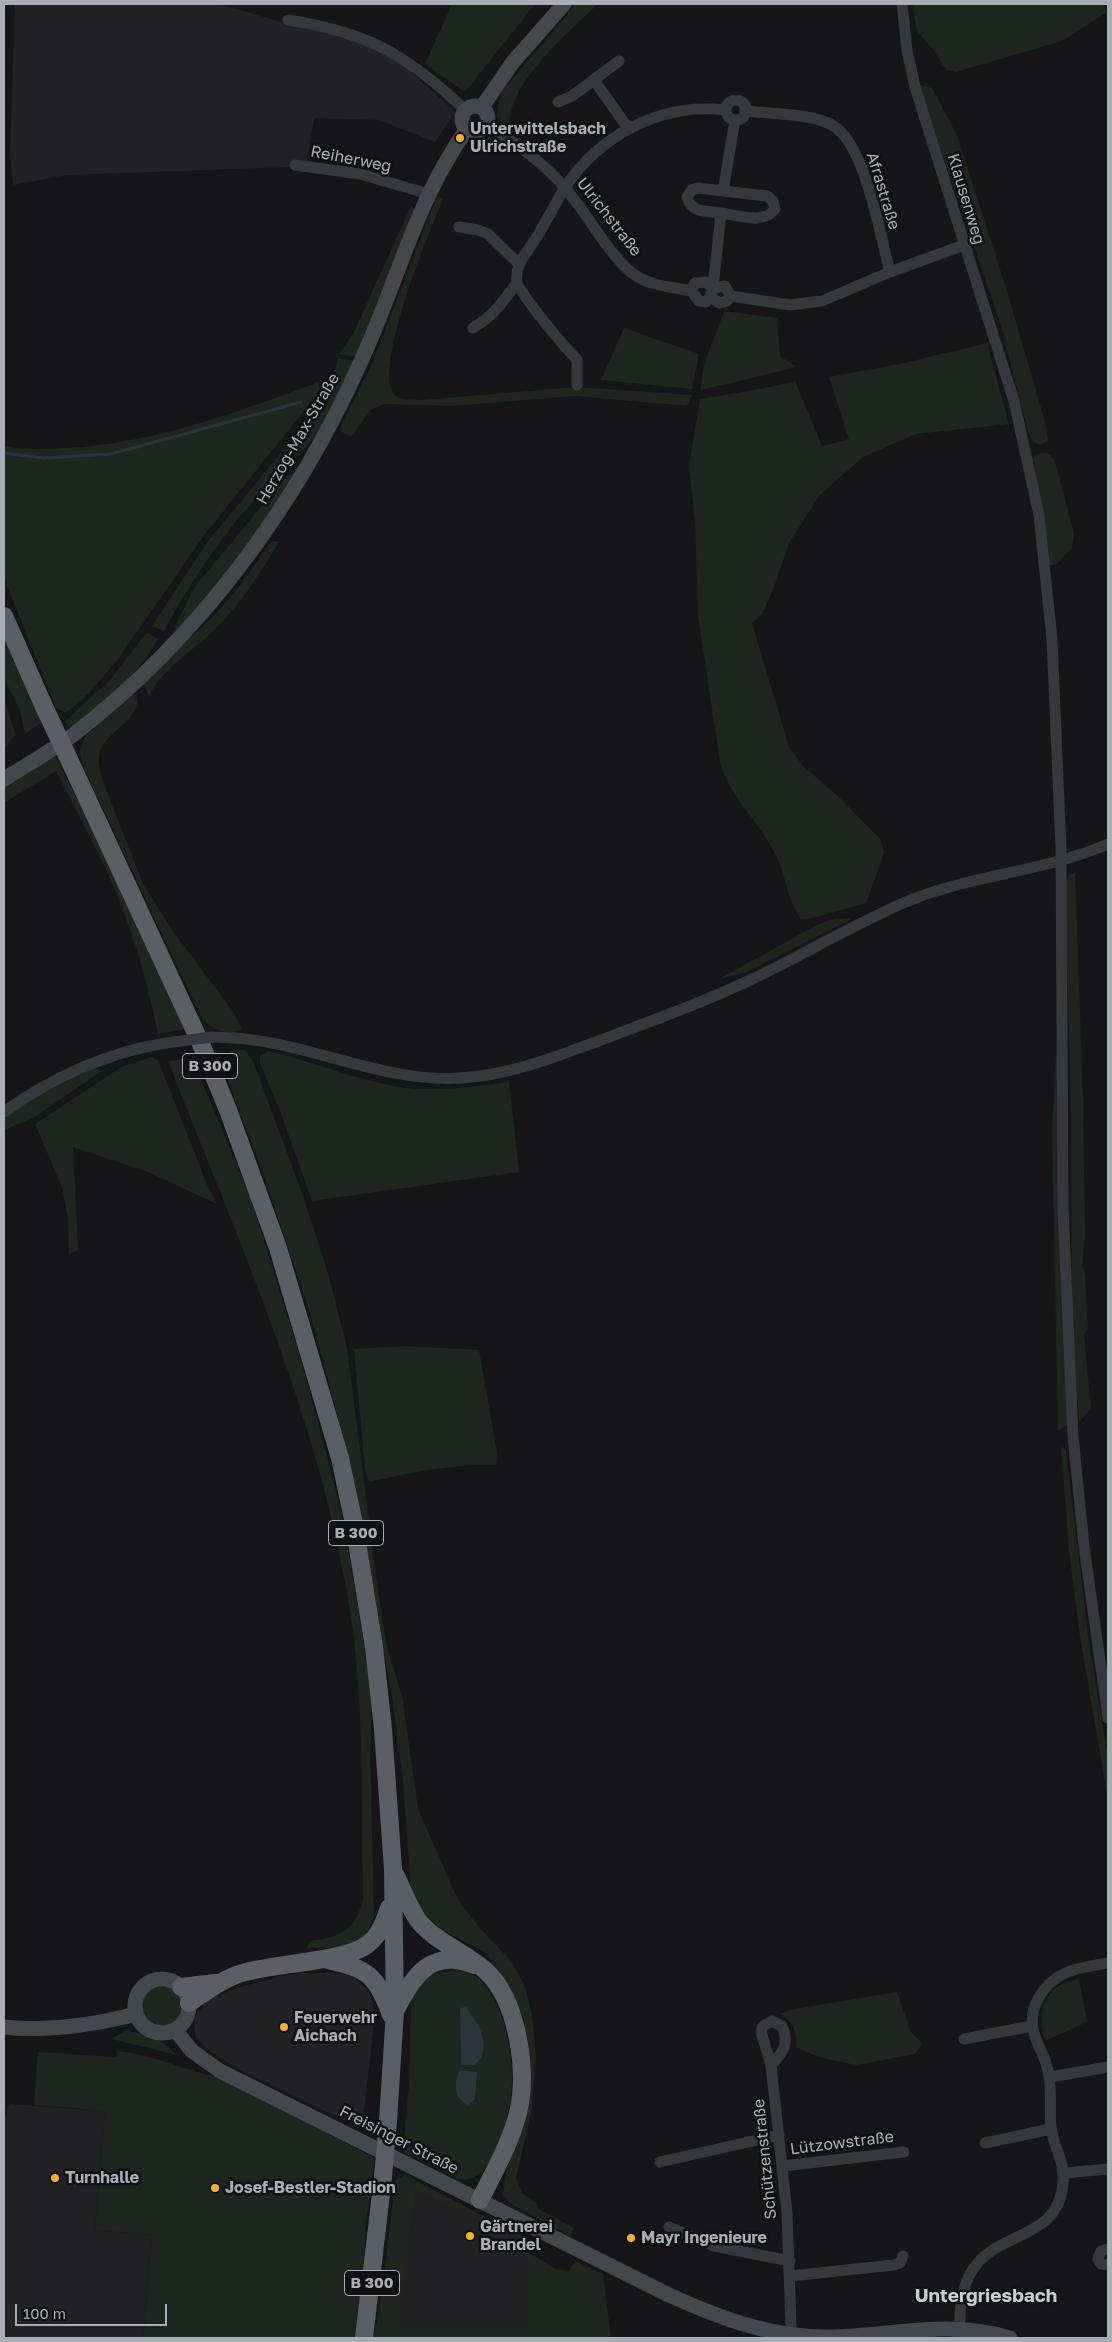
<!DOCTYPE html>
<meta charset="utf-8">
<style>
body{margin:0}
#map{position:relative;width:1112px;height:2342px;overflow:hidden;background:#161618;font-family:"Golos Text",sans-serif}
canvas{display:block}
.frame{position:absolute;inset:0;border:5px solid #a8adb8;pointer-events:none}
.scale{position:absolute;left:15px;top:2304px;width:152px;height:22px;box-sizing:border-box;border:2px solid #a8adb8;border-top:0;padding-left:6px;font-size:15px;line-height:18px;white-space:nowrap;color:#a8adb8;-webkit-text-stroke:4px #111113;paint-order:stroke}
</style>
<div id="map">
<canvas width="1112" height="2342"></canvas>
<div class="frame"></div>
<div class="scale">100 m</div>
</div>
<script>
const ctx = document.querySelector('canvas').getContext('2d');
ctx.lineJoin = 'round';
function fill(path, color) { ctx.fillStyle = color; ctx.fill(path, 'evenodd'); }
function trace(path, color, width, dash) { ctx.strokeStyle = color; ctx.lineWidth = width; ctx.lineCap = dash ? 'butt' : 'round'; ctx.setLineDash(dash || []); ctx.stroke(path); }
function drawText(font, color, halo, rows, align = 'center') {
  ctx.font = font + ' "Golos Text",sans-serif'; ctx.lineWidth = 5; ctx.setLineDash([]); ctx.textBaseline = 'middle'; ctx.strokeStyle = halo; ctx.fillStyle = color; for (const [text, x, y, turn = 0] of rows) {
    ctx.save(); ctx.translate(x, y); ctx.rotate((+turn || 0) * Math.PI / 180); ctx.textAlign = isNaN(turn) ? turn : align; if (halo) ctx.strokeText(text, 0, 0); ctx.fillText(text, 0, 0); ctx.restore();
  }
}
const built = new Path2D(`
 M 15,4 L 219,4 L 292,25 L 358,38 L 403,64 L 455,112 L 435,142 L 379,120 L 314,118 L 307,162 L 291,167 L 67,175 L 13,185 L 10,153 Z
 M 4,700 L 16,735 L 4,748 Z
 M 303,1973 L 334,1973 L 354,1977 L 369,1991 L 375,2014 L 362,2129 L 240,2070 L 208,2050 L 195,2035 L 194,2019 L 208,1999 L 240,1987 L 281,1976 Z
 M 9,2104 L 105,2111 L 95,2230 L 152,2235 L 143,2338 L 4,2338 L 4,2124 Z
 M 416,2190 L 526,2242 L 526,2326 L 398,2326 Z`);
const green = new Path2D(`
 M 452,4 L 535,4 L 465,92 L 425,64 Z
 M 576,4 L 598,4 C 572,28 528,68 515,100 C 511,108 510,118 508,127 L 497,118 L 498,104 L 501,93 Z
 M 912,4 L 1104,4 L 1106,13 L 1062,41 L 956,72 L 946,70 L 933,49 L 917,31 Z
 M 919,85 L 932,88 L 957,135 L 1007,291 L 1046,425 L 1048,440 L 1041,445 L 1033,442 L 1028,431 L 1001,326 Z
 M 437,196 L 443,200 C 428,233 377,360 392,391 C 396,401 413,399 423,400 L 576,387 L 692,395 L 687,406 L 576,396 L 450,406 L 384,404 L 371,410 L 351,436 L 339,431 L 371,366 Z
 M 411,206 L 414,207 L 415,213 L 357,357 L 339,354 L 354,332 Z
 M 724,311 L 777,318 L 780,356 L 797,367 L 701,390 C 701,362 716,337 724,311 Z
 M 624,328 L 699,354 L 692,389 L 601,380 Z
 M 987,343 L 1009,424 L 916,434 L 863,457 L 820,495 L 789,543 L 773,590 L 762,614 L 752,623 L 789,747 L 803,766 L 840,798 L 881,840 L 884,853 L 866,903 L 813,918 L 801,919 C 789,904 787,883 780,865 C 766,827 730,800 720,762 L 698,615 L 695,522 L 689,465 L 700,399 L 765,388 L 795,381 L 822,446 L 849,439 L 829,377 L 900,364 Z
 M 338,358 L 355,361 L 323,428 L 297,457 L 289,444 C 315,413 330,399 338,358 Z
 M 319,382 L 320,391 L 205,534 L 118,659 L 89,693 L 66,713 L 56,708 L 4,578 L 4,446 C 24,450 43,449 65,448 C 153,444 237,412 319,382 Z
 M 285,448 L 293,462 C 239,509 198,569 164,631 L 152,626 L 208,541 Z
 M 1043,453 L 1050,454 L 1054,459 L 1074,533 L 1072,548 L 1057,564 L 1049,565 L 1033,459 L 1037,454 Z
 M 300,468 L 275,507 L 211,595 L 170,637 L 194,588 L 285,478 Z
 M 272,541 L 279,542 C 260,574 240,605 213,631 C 191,653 164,667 149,696 L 144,684 C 167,656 197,635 221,608 C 240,587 256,563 272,541 Z
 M 4,632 L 42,722 L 25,734 L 20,710 L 4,678 Z
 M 147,632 L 158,639 C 137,677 103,702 70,729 L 65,721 L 109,681 Z
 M 132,695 L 136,695 C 144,718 108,730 101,749 C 97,758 100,767 101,776 L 143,884 L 175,934 L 234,1013 L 242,1029 C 228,1037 214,1029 203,1021 L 82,764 L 80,752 L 84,738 Z
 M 54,754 L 114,871 L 184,1029 L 158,1034 C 147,979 131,925 108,874 C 92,839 73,805 56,771 L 4,803 L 4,787 Z
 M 1075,873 L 1083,1098 L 1085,1234 L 1082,1267 L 1085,1274 L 1088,1329 L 1084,1334 L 1091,1409 L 1079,1422 L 1072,1324 L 1071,1108 L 1065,881 L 1069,875 Z
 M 835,918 L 851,919 L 747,972 L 719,979 L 817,925 Z
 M 233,1050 L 244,1050 L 253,1061 L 301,1190 L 328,1273 L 347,1348 L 377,1584 L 387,1647 L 402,1696 L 418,1809 L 458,1900 L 480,1928 L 512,1962 L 525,1986 L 532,2016 L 536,2056 L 532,2109 L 516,2178 L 522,2193 L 536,2203 L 537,2208 L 574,2228 L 570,2236 L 511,2204 L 503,2195 L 506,2173 L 523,2122 L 528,2085 L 524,2019 L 509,1987 L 486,1953 L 442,1930 L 421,1910 L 411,1891 L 403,1781 L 392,1697 L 348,1456 L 311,1316 L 264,1176 L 220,1059 Z
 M 1056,1050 L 1059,1078 L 1068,1424 L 1058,1431 L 1052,1131 Z
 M 268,1051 C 310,1061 351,1078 394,1086 C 433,1093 471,1087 509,1082 L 519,1172 L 312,1201 L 280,1111 L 260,1063 L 260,1056 Z
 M 152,1057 L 158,1060 L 208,1187 L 217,1204 L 148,1172 L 73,1147 L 78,1250 L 69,1254 L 68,1218 L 62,1187 L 35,1124 L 123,1066 Z
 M 192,1058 L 251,1199 L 301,1360 L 333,1478 L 345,1531 L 367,1663 L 372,1708 L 370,1747 L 374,1916 C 363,1951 339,1947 307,1948 L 309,1941 C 340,1937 354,1932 363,1900 C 361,1801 365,1702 349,1604 C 318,1415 237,1238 168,1061 Z
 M 94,1068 L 102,1071 L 33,1118 L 4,1130 L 4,1117 L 26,1101 Z
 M 405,1346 L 479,1350 L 497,1453 L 496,1465 C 453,1464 411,1472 369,1482 L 365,1468 L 354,1349 Z
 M 1061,1446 L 1066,1451 L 1068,1468 L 1088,1636 L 1108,1758 L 1108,1800 L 1080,1637 L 1069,1550 Z
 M 457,1969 C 463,1971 472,1974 478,1978 C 501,1996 514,2054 512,2082 C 510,2110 497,2186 459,2179 L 403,2152 L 409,2083 L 411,1999 L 426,1976 Z
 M 1079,1979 L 1087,2022 L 1045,2041 C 1036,2010 1044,1984 1079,1979 Z
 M142 2006a20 20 0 1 1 40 0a20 20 0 1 1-40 0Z
 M 897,1992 L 911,2032 L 923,2044 L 915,2054 L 856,2065 L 818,2057 L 796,2047 C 797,2031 794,2023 780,2014 L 789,2010 Z
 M 125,2031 C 150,2033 159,2038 177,2055 L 112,2039 Z
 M 117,2051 C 153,2055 185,2070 221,2078 L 375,2158 L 366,2222 L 363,2277 L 356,2338 L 143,2338 L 152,2235 L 95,2230 L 105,2111 L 34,2105 L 38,2052 L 116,2057 Z
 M 405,2175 L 526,2238 L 526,2242 L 416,2191 L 399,2326 L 526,2326 L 526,2251 L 556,2269 L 569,2271 L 575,2261 L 603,2274 L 611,2338 L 374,2338 L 384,2278 L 395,2181 Z`);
const water = new Path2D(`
 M 466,2007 C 480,2024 493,2049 475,2065 L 461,2065 L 460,2008 Z
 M 460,2070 L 477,2072 L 475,2099 L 468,2105 C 454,2099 453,2083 460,2070 Z`);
const stream = new Path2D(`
 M 4,453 L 44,458 L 111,454 L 301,402`);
const minor = new Path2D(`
 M 902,4 L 907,50 L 915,87 L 1014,401 L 1039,515 L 1052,639 L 1061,849 L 1063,1208 L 1073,1436 L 1084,1546 L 1108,1718
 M 288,20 C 367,32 408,55 465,110
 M 594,80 L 628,128
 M726 110a10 10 0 1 1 20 0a10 10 0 1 1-20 0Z
 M 558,102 L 572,96 L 619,61
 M 745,111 C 770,114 815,113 835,127 C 866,148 880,236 890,272
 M 487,125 C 515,143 543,162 564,187 C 587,212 609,257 636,276 C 652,286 673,287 691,291 L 695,283 L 706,282 L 713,288 L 710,297 L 706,302 L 699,301 L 691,291
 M 295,165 L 360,174 L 429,194
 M 723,191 L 767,196 L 773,201 L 775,209 C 764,225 738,215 721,213 L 713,288 L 725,286 L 731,296
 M 721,213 C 707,211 691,213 687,197 L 692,190 L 698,188 L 723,191 L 735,120
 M 459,227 L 478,230 L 488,234 L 518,263
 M 710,297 L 720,303 L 727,301 L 731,296 L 790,305 L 822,301 L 890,272 L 964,245
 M 473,328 C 493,317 503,301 517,283
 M 577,385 L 577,359 C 567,351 518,291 517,282 C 514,263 529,251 538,235 C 547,220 555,204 564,189 C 599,135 662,102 726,110
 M 234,1038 C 312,1043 382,1083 461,1078 C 511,1075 558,1056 604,1039 C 653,1020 703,1003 750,980 C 803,955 854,924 908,901 C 971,875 1043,872 1108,844
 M 4,1112 C 51,1078 108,1052 166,1043
 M 964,2039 L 1032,2026
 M 771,2065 C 783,2053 790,2043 782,2026 L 772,2021 L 763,2026 L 761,2032 L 771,2065 L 787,2213 L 791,2326 L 793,2338
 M 1050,2077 L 1108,2067
 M 985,2143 L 1051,2129
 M 660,2162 L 779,2135
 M 782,2166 L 904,2152
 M 1064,2173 L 1108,2169
 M 669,2227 L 714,2246 L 790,2261
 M 1108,2249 L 1101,2251 L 1098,2259 L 1101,2264 L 1108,2265
 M 790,2276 L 894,2265 L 900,2263 L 903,2256
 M 960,2328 C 956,2215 1057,2259 1063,2183 C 1065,2163 1054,2147 1051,2128 C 1049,2108 1053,2087 1047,2067 C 1044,2054 1035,2042 1033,2028 C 1031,2018 1033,2008 1038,1999 C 1053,1970 1079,1968 1108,1963`);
const secondary = new Path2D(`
 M462 119a13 13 0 1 1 26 0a13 13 0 1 1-26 0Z
 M 482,107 L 513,62 L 564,4
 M 4,779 C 27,765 51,751 73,735 C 199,638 298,504 362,359 C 397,283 417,198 467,129
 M135 2006a27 27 0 1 1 54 0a27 27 0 1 1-54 0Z
 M 4,2027 C 49,2032 93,2025 136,2014
 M 175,2030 L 192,2051 L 220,2071 L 669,2295 C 719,2318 773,2338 829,2337 C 894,2336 945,2319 1010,2338`);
const trunk = new Path2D(`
 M 4,616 L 46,711
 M 67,755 L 201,1044 L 228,1110 L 278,1248 L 340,1458 L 354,1524 L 374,1647 L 383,1729 L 393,1869 L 395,2011 L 388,2121
 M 396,1876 C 403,1891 409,1907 418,1920 C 435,1942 465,1952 485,1970 C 518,2000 528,2071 518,2113 C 510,2144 494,2172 480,2200
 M 327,1960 C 368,1968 377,1976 391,2015
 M 181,1987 L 216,1983
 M 189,2003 C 206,1992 222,1979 242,1973 C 274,1963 346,1962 368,1944 C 380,1935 384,1922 389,1908
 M 395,2011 C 413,1977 430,1947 474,1965
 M 364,2338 L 383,2177`);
const minorBridge = new Path2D(`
 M 166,1043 L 212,1037 L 234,1038`);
const trunkBridge = new Path2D(`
 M 46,711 L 67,755
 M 383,2177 L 388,2121`);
const markers = [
 [460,138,5,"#f2b134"],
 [284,2027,5,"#f2b134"],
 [55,2178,5,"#f2b134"],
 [215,2188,5,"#f2b134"],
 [470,2236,5,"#f2b134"],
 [631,2238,5,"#f2b134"]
];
const shields = [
 [210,1066,55],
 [356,1533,55],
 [372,2283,55]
];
const shieldNames = [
 ["B 300",210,1066],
 ["B 300",356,1533],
 ["B 300",372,2283]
];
const poiNames = [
 ["Unterwittelsbach",470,129],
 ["Ulrichstraße",470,147],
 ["Feuerwehr",294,2018],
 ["Aichach",294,2036],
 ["Turnhalle",65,2178],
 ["Josef-Bestler-Stadion",225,2188],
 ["Gärtnerei",480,2227],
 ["Brandel",480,2245],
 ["Mayr Ingenieure",641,2238]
];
const streetNames = [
 ["Reiherweg",351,159,11],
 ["Afrastraße",883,191,73],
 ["Klausenweg",966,199,73],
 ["Ulrichstraße",609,217,52],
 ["Herzog-Max-Straße",298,439,-60],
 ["Freisinger Straße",399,2140,27],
 ["Lützowstraße",842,2143,-7],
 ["Schützenstraße",765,2159,-96]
];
const quarterNames = [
 ["Untergriesbach",986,2296]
];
fill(built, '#222225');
fill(green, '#1e261f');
fill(water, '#2c353c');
trace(stream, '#2c353c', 3);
trace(minor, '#37383d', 11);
trace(secondary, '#45474d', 15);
trace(trunk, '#5b5e65', 18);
trace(minorBridge, '#37383d', 11);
trace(trunkBridge, '#5b5e65', 18);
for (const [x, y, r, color] of markers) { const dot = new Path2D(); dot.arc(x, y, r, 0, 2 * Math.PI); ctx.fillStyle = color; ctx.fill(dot); trace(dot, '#111113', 2); }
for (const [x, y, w] of shields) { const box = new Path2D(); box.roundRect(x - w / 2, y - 12.5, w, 25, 4); ctx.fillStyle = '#111113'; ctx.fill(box); trace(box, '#a8adb8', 1); }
drawText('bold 15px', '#a8adb8', null, shieldNames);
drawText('bold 16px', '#a8adb8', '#111113', poiNames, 'left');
drawText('16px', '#a8adb8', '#111113', streetNames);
drawText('bold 19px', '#c9ccd4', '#111113', quarterNames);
</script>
